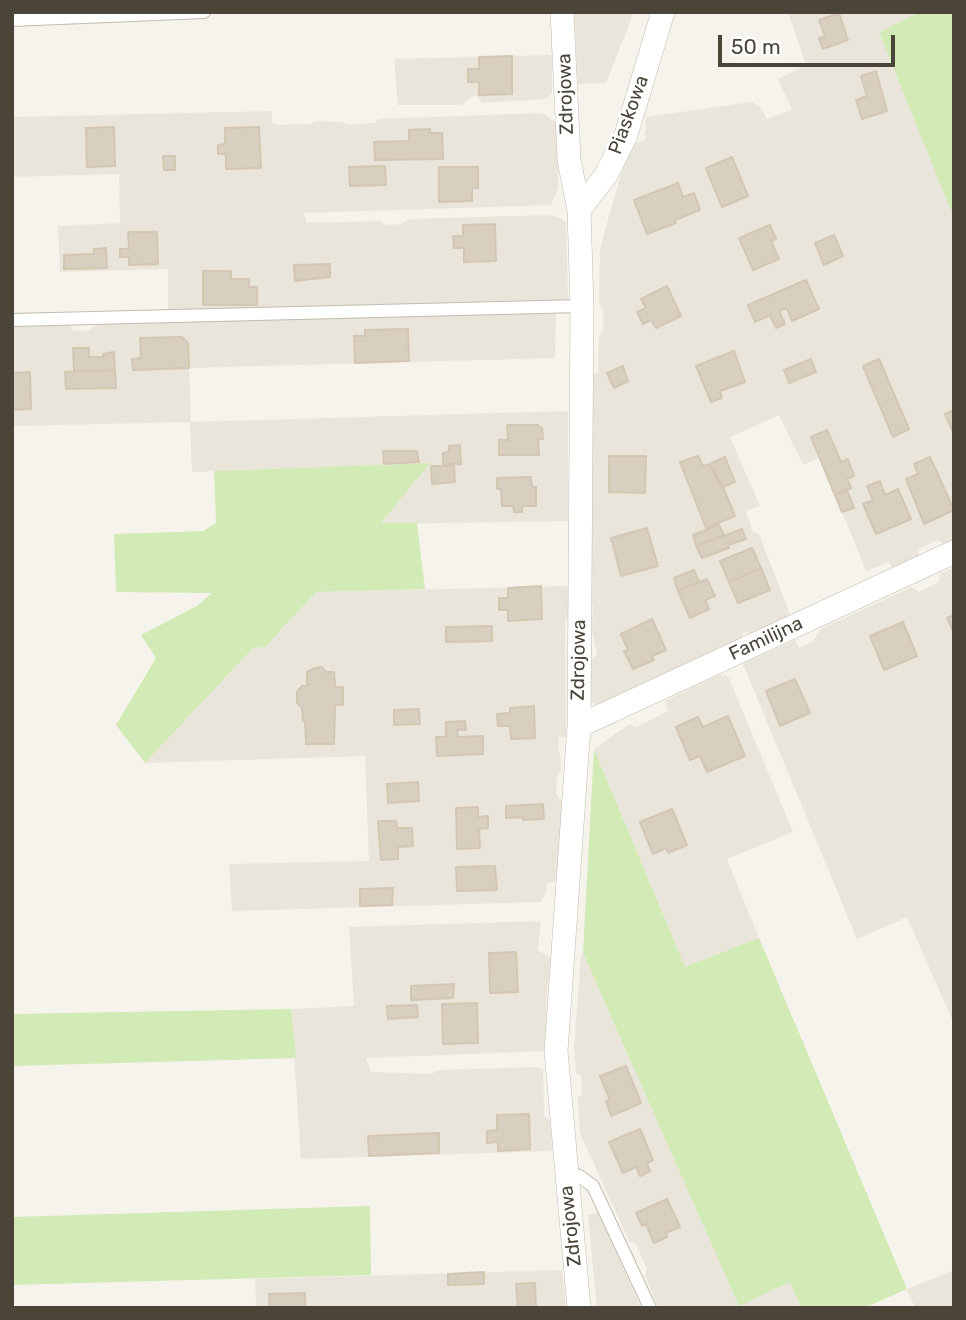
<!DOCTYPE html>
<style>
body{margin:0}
#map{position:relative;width:966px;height:1320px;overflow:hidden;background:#f6f3ec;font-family:Rubik,sans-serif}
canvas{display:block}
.frame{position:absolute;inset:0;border:14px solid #4b4439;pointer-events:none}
.scale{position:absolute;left:718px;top:35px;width:177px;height:32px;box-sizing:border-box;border:4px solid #4b4439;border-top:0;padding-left:9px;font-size:21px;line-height:24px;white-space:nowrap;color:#4b4439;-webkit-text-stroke:5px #fff;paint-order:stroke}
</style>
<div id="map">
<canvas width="966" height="1320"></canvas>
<div class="frame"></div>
<div class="scale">50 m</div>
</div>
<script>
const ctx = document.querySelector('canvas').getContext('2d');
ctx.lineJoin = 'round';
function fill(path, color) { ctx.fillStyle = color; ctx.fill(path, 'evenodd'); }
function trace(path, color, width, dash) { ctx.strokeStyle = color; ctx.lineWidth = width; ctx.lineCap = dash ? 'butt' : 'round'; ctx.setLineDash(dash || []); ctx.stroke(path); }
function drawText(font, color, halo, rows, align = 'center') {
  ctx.font = font + ' Rubik,sans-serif'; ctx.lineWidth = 5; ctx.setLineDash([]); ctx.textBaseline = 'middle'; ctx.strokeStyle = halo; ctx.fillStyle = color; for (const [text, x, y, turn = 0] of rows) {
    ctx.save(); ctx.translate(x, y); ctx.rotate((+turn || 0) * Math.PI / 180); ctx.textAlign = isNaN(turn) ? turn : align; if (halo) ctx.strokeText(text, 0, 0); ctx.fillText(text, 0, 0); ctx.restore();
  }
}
const residential = new Path2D(`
 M 574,12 L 634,12 L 606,83 L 578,84 Z
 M 788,12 L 920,12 L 879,32 L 951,210 L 954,209 L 954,540 L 945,544 L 937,540 L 919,549 L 919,556 L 893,569 L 889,562 L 866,571 L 820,457 L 803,465 L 779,415 L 730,437 L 760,506 L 746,511 L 753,532 L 759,534 L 789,612 L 788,617 L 751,634 L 747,632 L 743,633 L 743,637 L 597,705 L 588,699 L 588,664 L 597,655 L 592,629 L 593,606 L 588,603 L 591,376 L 598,372 L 599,336 L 603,330 L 603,312 L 599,304 L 600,248 L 629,146 L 645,140 L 646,117 L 752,102 L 761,108 L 767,119 L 792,110 L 778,79 L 806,65 Z
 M 552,55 L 552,93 L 546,99 L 482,103 L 476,96 L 472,96 L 462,105 L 398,105 L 394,59 Z
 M 272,111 L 272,122 L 277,125 L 310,124 L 316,121 L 343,122 L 347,125 L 374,123 L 378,119 L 542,113 L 557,123 L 558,188 L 551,205 L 304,213 L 307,223 L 381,221 L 386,225 L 401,224 L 410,219 L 553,215 L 566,222 L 568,301 L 168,310 L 168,269 L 60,272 L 58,226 L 120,223 L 119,174 L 12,177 L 12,117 Z
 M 556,313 L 555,358 L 189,368 L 191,422 L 568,411 L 568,521 L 380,524 L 430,463 L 192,472 L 190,422 L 12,426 L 12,326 L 68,323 L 73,330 L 87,331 L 101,323 Z
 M 954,567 L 954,1024 L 907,917 L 857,939 L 743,664 L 795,640 L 799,648 L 812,642 L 821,629 L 912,587 L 919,592 L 939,582 L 940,574 Z
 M 568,586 L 568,616 L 565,622 L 566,737 L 559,737 L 558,751 L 560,752 L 561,770 L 557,778 L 556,794 L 562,802 L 560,855 L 555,881 L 546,884 L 547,890 L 541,902 L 232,911 L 229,864 L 369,861 L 365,756 L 145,763 L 253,648 L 265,647 L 316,592 Z
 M 719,675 L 728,676 L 793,832 L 727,859 L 759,938 L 685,967 L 594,749 L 630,724 L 637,727 L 668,711 L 665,701 Z
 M 541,921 L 538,950 L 551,958 L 546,999 L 548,1051 L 366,1058 L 371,1072 L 430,1074 L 441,1070 L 535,1067 L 543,1069 L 544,1116 L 550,1120 L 552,1151 L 301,1159 L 291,1009 L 354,1006 L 349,927 Z
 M 583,953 L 739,1305 L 790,1282 L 801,1308 L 659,1308 L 645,1276 L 647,1269 L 636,1244 L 629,1241 L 580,1133 L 578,1097 L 582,1094 L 581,1076 L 576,1073 L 574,1049 L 581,954 Z
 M 598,1212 L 641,1308 L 597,1308 L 588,1215 Z
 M 562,1270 L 566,1308 L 256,1308 L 255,1279 Z
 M 954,1270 L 954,1308 L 915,1308 L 907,1289 Z`);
const green = new Path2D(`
 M 920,12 L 954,12 L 954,209 L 951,211 L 879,32 Z
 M 430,463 L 381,523 L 417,523 L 425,589 L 316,592 L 265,647 L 253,648 L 145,763 L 116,725 L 156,658 L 141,635 L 197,606 L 212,593 L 116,592 L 114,534 L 203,531 L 216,523 L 214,471 Z
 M 594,749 L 685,967 L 759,938 L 907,1289 L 864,1308 L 801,1308 L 790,1282 L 739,1306 L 583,953 Z
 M 291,1009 L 296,1058 L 12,1066 L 12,1014 Z
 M 370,1206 L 371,1275 L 12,1285 L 12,1217 Z`);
const building = new Path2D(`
 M 839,13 L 848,40 L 823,49 L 819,38 L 825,36 L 819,20 Z
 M 512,56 L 512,94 L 479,95 L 479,82 L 468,82 L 468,69 L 479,69 L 479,57 Z
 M 876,71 L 887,111 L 862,119 L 856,100 L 867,96 L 861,76 Z
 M 114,127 L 115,166 L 87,167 L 86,128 Z
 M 259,127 L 261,168 L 226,169 L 226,154 L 218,154 L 218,145 L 225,144 L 225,128 Z
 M 430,129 L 430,133 L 442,133 L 443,159 L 375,160 L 374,142 L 409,141 L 409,130 Z
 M 163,156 L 175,156 L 175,170 L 164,170 Z
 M 732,157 L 748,196 L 722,207 L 706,168 Z
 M 385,166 L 386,185 L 350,186 L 349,167 Z
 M 439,167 L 478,167 L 478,188 L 472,188 L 472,201 L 439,202 Z
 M 678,183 L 683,197 L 694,193 L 700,210 L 675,220 L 676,223 L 647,234 L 634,200 Z
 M 495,224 L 496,261 L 464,262 L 464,248 L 454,248 L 453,236 L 463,236 L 463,225 Z
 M 770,225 L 776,239 L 771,241 L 779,259 L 753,270 L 739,238 Z
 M 128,232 L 157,232 L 158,264 L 129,265 L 129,257 L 120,257 L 120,249 L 129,249 Z
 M 834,235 L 843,256 L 824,265 L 815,243 Z
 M 106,248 L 107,268 L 64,269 L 64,255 L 94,254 L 94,249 Z
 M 330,264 L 330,277 L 295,281 L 294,265 Z
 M 203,271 L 231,271 L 231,279 L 249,279 L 249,287 L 257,287 L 257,305 L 203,305 Z
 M 806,280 L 819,309 L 792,321 L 787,308 L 779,311 L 785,324 L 776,328 L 770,315 L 755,322 L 748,305 Z
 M 667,286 L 681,316 L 656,328 L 651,320 L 643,324 L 637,312 L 646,308 L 641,299 Z
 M 408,329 L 409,361 L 355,363 L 354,336 L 365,336 L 365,330 Z
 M 182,337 L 188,343 L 189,368 L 133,370 L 132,359 L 141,358 L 140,338 Z
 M 73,348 L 89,348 L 89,357 L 103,357 L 103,354 L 114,352 L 115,370 L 74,371 Z
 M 734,351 L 745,382 L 720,391 L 722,398 L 711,402 L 696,366 Z
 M 811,359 L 816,372 L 789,383 L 784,370 Z
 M 879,359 L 909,429 L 893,437 L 863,366 Z
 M 623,366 L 628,381 L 614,388 L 607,373 Z
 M 115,370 L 116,388 L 66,389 L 65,372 Z
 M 30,372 L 31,409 L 12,410 L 12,373 Z
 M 954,410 L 954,434 L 945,414 Z
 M 507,425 L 538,425 L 539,427 L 542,428 L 543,439 L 538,439 L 539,455 L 499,455 L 499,440 L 508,440 Z
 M 827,430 L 841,462 L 848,459 L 854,476 L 847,479 L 851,488 L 835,495 L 811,437 Z
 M 460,445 L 461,464 L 443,464 L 443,453 L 449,452 L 449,446 Z
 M 383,451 L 417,451 L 419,462 L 384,464 Z
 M 609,456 L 646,456 L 645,493 L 609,492 Z
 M 698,456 L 703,466 L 710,464 L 719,483 L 721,482 L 735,516 L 706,528 L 680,462 Z
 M 725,457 L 735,482 L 723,487 L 710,464 Z
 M 930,457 L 954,510 L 924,524 L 906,479 L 918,474 L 914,464 Z
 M 431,466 L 454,466 L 455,482 L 432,484 Z
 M 531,477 L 532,487 L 536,487 L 536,506 L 522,506 L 522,512 L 514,512 L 513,506 L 502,506 L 501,489 L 497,489 L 497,478 Z
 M 880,481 L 885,495 L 898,489 L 911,519 L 876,534 L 863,504 L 873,500 L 867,486 Z
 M 847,490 L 854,508 L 842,512 L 835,495 Z
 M 719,525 L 724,535 L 696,546 L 693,535 Z
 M 647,528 L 658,566 L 621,576 L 611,538 Z
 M 742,529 L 746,539 L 728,545 L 729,548 L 702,558 L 696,546 Z
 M 752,548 L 761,568 L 729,582 L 720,561 Z
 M 761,568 L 770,590 L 738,603 L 729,582 Z
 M 694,570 L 699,582 L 678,591 L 674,578 Z
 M 707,579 L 715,596 L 705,600 L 709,609 L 690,618 L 678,591 Z
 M 541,586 L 542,619 L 508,621 L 508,610 L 499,610 L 499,598 L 508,598 L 508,588 Z
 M 954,615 L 954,633 L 947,618 Z
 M 652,619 L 666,650 L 652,656 L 654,660 L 633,669 L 624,651 L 628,650 L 621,634 Z
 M 903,622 L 917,656 L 884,670 L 870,636 Z
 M 492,626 L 492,641 L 446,642 L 446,627 Z
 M 322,667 L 326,672 L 334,672 L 335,687 L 343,687 L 343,705 L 335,705 L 334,744 L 306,744 L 305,721 L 303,721 L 302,708 L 297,703 L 297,692 L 302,686 L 307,686 L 307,672 L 315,668 Z
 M 795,679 L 810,713 L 780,726 L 766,691 Z
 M 534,706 L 535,738 L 511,739 L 510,726 L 498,726 L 497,714 L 510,713 L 510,708 Z
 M 419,709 L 420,724 L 394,725 L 394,710 Z
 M 728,716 L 745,756 L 707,772 L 700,756 L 690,760 L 676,727 L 698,717 L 703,727 Z
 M 465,721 L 466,730 L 457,730 L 458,737 L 483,736 L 483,754 L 437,756 L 436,737 L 446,737 L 446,722 Z
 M 418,782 L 419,801 L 388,803 L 387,784 Z
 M 543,804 L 544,819 L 523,820 L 523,817 L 506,818 L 506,806 Z
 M 478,807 L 478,817 L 488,816 L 488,828 L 479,829 L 480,848 L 457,849 L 456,808 Z
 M 672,809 L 687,845 L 668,853 L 666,848 L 653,854 L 640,822 Z
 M 378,821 L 396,821 L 397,828 L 412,828 L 413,846 L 398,847 L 398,859 L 381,860 Z
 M 495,866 L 497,890 L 457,891 L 456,867 Z
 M 393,888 L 392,905 L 360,906 L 360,889 Z
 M 516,952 L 518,992 L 490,993 L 489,953 Z
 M 454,984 L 453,998 L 411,1000 L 411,986 Z
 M 477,1003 L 478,1043 L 443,1044 L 442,1004 Z
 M 417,1005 L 418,1017 L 388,1019 L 387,1006 Z
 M 626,1066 L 641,1103 L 611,1116 L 606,1101 L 610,1100 L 600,1076 Z
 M 529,1114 L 530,1149 L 498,1151 L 498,1142 L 487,1143 L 487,1131 L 497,1130 L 497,1115 Z
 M 640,1129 L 653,1160 L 647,1163 L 650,1171 L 640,1176 L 636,1167 L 623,1173 L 609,1142 Z
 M 439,1133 L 439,1153 L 369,1156 L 368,1136 Z
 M 667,1199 L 680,1227 L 666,1233 L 667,1237 L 654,1243 L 646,1224 L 642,1226 L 636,1213 Z
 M 484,1272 L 484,1284 L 448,1285 L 448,1274 Z
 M 535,1283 L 536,1308 L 518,1308 L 516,1284 Z
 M 305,1293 L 305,1308 L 270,1308 L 269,1294 Z`);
const service = new Path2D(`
 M 12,20 L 204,12
 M 12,320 L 582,306
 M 565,1172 L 579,1176 L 593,1186 L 650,1308`);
const minor = new Path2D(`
 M 562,12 L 569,160 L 579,210 L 582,306 L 579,726 L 556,1051 L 579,1308
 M 579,210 L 606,175 L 626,135 L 663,12
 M 579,726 L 954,552`);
const streetNames = [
 ["Zdrojowa",566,94,-92],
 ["Piaskowa",629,115,-70],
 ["Familijna",766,639,-25],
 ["Zdrojowa",579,660,-89],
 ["Zdrojowa",571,1226,-96]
];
fill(residential, '#eae5da');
fill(green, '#d2eab5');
fill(building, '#d8cfc1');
trace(building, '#d3c7b4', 2);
trace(service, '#c2bbae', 14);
trace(minor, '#c2bbae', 24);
trace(service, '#fff', 12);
trace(minor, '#fff', 23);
drawText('19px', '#4b4439', '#fff', streetNames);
</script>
